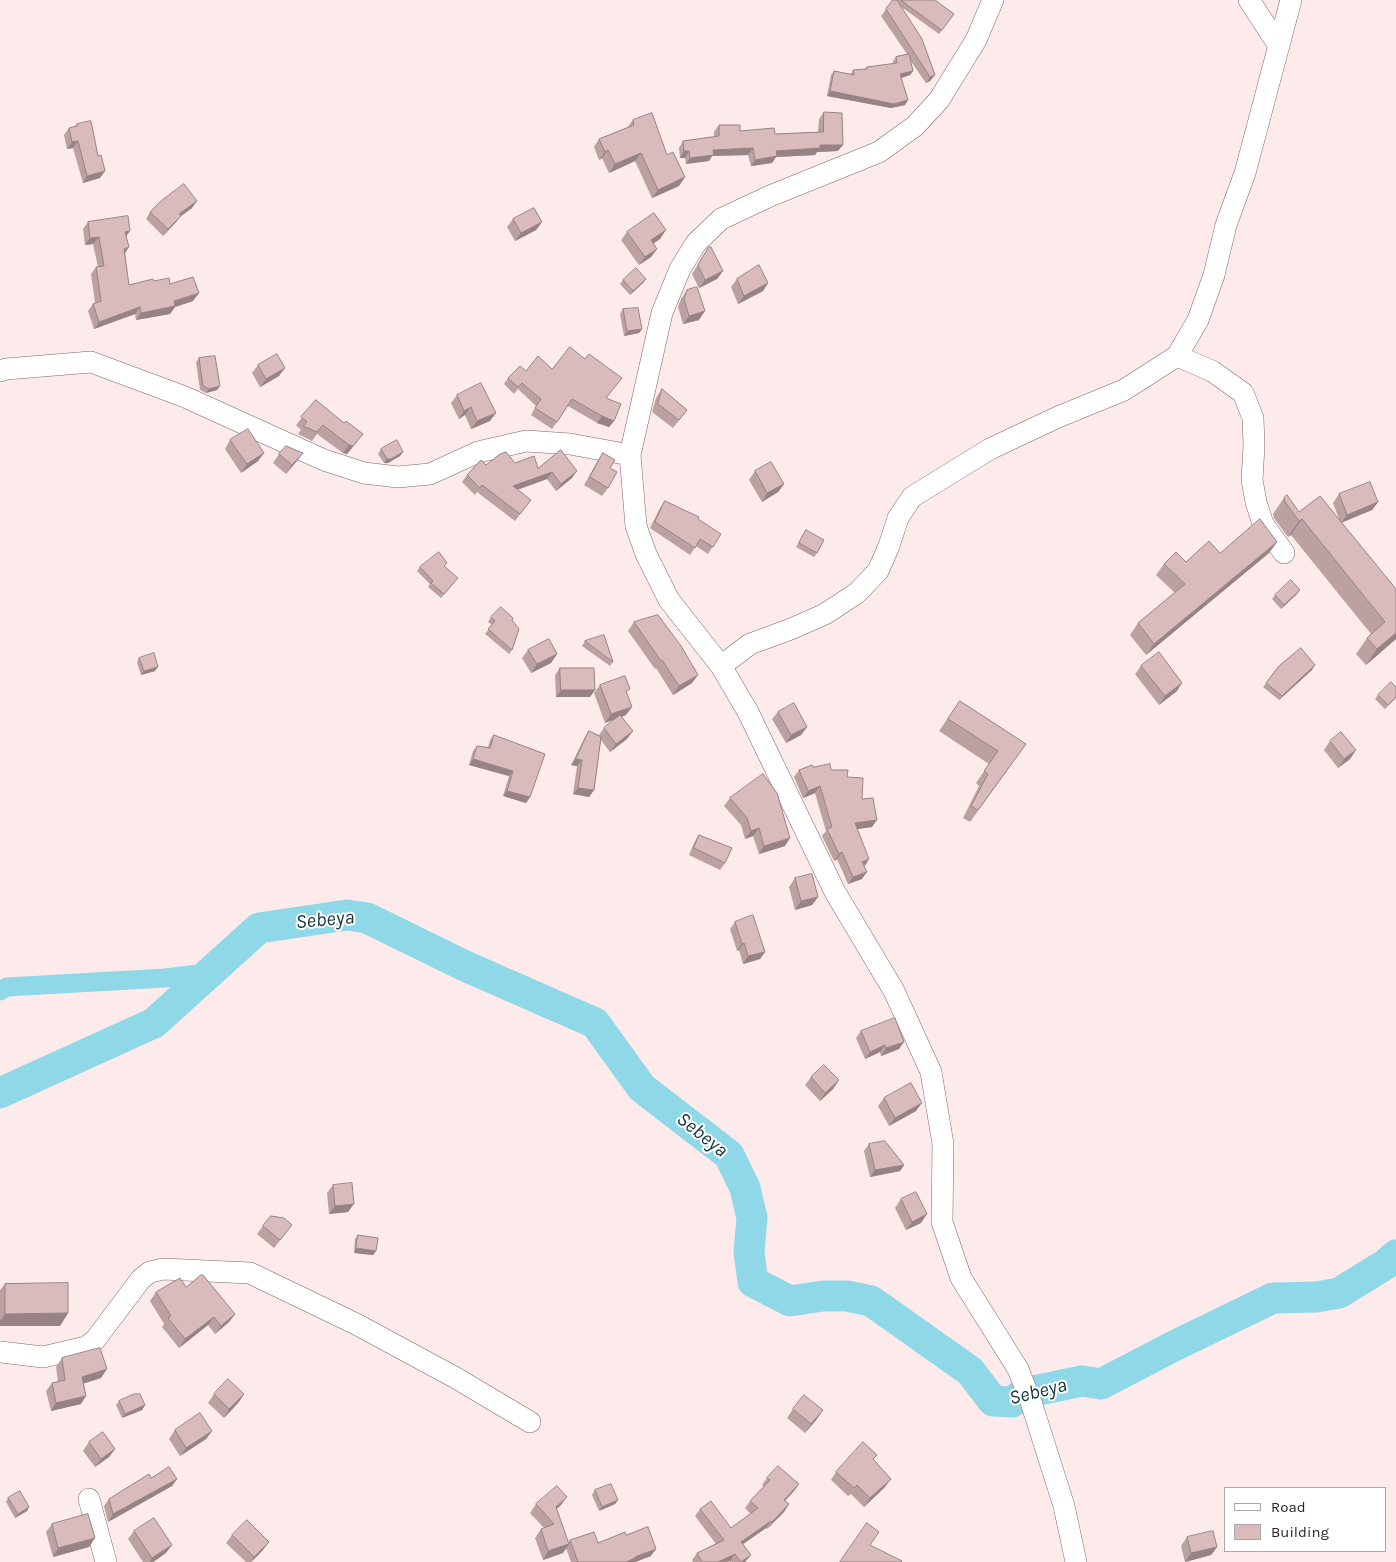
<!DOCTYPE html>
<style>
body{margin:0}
#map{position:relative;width:1396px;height:1562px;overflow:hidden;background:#fdeaea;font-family:Karla,sans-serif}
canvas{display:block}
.legend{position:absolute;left:1224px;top:1487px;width:162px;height:65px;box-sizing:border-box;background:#fff;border:1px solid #aba7a7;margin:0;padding:6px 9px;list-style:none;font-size:15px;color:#2e2323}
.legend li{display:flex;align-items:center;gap:10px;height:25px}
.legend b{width:25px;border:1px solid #aba7a7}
</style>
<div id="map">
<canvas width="1396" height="1562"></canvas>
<ul class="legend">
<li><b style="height:6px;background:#fff"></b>Road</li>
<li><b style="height:14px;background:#d9bbbc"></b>Building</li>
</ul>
</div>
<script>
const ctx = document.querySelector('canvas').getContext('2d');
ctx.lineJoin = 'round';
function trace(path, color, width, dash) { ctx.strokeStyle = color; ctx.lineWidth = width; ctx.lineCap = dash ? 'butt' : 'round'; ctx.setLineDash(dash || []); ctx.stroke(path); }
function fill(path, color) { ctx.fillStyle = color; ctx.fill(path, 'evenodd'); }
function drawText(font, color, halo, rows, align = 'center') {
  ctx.font = font + ' Karla,sans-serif'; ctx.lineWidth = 4; ctx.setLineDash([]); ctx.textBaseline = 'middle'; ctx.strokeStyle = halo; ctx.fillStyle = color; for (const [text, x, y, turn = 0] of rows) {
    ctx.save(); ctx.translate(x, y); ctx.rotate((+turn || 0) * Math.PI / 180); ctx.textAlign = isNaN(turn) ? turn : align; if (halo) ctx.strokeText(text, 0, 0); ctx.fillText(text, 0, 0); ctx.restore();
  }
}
const canal = new Path2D(`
 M 0,991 L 7,987 L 165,978 L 208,973`);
const river = new Path2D(`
 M 0,1093 L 154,1023 L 259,928 L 347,915 L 367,918 L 465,966 L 595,1023 L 642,1088 L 729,1155 L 745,1188 L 752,1218 L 749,1252 L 753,1282 L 790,1301 L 823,1296 L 847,1296 L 871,1301 L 970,1371 L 993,1401 L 1012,1402 L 1024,1393 L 1082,1381 L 1101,1384 L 1174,1346 L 1273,1298 L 1316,1297 L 1339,1293 L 1386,1264 L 1396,1255`);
const street = new Path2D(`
 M 993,0 L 976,40 L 939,100 L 915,126 L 879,152 L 770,196 L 721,219 L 696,243 L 680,269 L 662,313 L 630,455 L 636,526 L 646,554 L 669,600 L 721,666 L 748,712 L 835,892 L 894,991 L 931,1072 L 943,1144 L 942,1222 L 961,1278 L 1018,1369 L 1031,1402 L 1064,1506 L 1076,1562
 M 1249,0 L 1279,46
 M 1177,356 L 1212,371 L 1243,393 L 1253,418 L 1254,446 L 1252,480 L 1256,502 L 1263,524 L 1284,553
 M 0,371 L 6,369 L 91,362 L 185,397 L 324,460 L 364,473 L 398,477 L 430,474 L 478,452 L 526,441 L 570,444 L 630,455
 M 721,666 L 750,644 L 791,629 L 825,614 L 857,593 L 878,571 L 889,546 L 898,518 L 912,497 L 990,449 L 1058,417 L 1124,390 L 1177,356 L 1198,320 L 1214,275 L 1226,225 L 1245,173 L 1291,0
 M 0,1352 L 43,1357 L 86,1347 L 95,1340 L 141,1279 L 150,1272 L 163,1269 L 250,1273 L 356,1324 L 456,1378 L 530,1422
 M 89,1499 L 106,1562`);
const wall = new Path2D(`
 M 893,0 L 935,0 L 954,14 L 939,34 L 900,6 L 935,75 L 930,81 L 926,83 L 910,60 L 913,71 L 910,75 L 901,78 L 908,100 L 905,105 L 891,108 L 827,96 L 831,75 L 834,71 L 851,74 L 853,70 L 865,69 L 867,67 L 893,64 L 893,61 L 896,57 L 907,54 L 881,16 Z
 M 824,112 L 838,151 L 817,152 L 815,155 L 776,157 L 772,163 L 751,166 L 748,155 L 712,156 L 709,161 L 686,164 L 685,158 L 680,158 L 679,148 L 683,141 L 714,137 L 714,132 L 719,125 L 740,131 L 775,134 L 818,132 L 819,119 Z
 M 633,120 L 667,155 L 685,177 L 679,186 L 652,198 L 635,161 L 609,173 L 602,158 L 599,160 L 594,147 L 599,139 L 627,128 Z
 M 77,124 L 98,156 L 100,178 L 83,183 L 73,148 L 67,149 L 64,135 L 69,128 L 75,126 Z
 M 192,208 L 181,216 L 176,222 L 163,236 L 146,219 L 150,212 Z
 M 513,219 L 542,222 L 536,230 L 515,241 L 507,227 Z
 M 88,222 L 127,236 L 125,254 L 129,285 L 154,281 L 170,284 L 193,301 L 175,307 L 170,314 L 136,320 L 135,314 L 94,329 L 88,311 L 93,304 L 95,303 L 91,274 L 96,267 L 98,267 L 93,244 L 85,245 L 83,229 Z
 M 627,232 L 660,239 L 653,243 L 657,249 L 651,257 L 639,265 L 621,240 Z
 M 708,248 L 723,271 L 717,279 L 699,288 L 692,274 Z
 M 646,279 L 643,283 L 630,295 L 620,284 L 623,280 Z
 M 737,279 L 768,283 L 763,291 L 738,304 L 731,287 Z
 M 687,290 L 699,320 L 683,324 L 678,307 L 681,299 Z
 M 623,309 L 642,329 L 639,333 L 624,336 L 620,314 Z
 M 199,358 L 220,386 L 217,390 L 206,393 L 200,390 L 196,362 Z
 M 258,365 L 279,376 L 260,387 L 252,373 Z
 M 552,369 L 606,398 L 614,421 L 609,427 L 597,423 L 568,406 L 552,429 L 531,415 L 536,406 L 518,389 L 514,394 L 504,384 L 508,378 L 526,371 Z
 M 662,389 L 687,410 L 673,428 L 652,412 L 656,398 Z
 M 457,395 L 490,421 L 471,429 L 465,415 L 459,419 L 451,403 Z
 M 316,400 L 357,442 L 347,454 L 343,453 L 317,434 L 312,441 L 298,434 L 301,430 L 296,425 Z
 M 230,440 L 264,453 L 258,461 L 241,473 L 225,449 Z
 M 381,449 L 400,456 L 388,463 L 384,463 L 378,454 Z
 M 303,453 L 286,474 L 273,463 L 279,454 Z
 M 603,453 L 610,468 L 608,488 L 602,496 L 584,485 L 597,462 Z
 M 515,463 L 538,468 L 572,478 L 556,491 L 547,479 L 517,490 L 531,500 L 515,521 L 477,492 L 475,495 L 462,482 L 467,475 L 486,465 Z
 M 755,471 L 784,484 L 778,492 L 762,502 L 749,480 Z
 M 1339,494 L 1378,502 L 1372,510 L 1342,522 L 1396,639 L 1366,665 L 1356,654 L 1367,638 L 1371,634 L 1291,535 L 1288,537 L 1274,518 L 1273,514 L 1284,498 L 1299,512 L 1339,519 L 1333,503 Z
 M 665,501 L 721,534 L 708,554 L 696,546 L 690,555 L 650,528 L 660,508 Z
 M 806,530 L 817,553 L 814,557 L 796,547 Z
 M 1277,542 L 1269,553 L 1146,655 L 1130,635 L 1138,623 L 1175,593 L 1156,575 L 1164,564 L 1186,562 Z
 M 445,566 L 455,582 L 441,598 L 428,587 L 430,584 L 417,571 L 420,567 Z
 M 1297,594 L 1281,609 L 1272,599 L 1275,595 Z
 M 491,617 L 512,620 L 512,650 L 509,654 L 485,634 L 492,625 L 488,622 Z
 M 634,622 L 692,683 L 673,695 L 656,668 L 655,669 L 628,631 Z
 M 585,641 L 613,662 L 610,666 L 582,646 Z
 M 528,650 L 557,654 L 551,663 L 531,673 L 522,658 Z
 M 139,658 L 155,671 L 141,675 L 137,662 Z
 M 1141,666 L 1177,691 L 1159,705 L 1135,674 Z
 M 1279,666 L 1312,670 L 1279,700 L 1263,687 Z
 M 560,668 L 595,690 L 590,697 L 556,697 L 555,675 Z
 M 600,685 L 627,693 L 626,715 L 622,717 L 627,739 L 610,752 L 601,740 L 594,790 L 589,797 L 573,794 L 577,766 L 571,765 L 585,737 L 589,731 L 599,735 L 604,728 L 616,719 L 605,723 L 594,693 Z
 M 1378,695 L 1396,698 L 1385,709 L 1375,699 Z
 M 960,701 L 1026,744 L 970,822 L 963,818 L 979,786 L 976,783 L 989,764 L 939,731 Z
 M 778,712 L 807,727 L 801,735 L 786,743 L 772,719 Z
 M 494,735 L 530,797 L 526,803 L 503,796 L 509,776 L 469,765 L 473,751 L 477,746 L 488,747 L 490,740 Z
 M 1330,741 L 1356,750 L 1350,759 L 1338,768 L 1324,750 Z
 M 813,767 L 831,770 L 847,777 L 862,799 L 872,827 L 857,829 L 864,866 L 862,879 L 848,884 L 837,859 L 834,861 L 822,836 L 826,831 L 815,793 L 803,798 L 794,777 L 799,770 Z
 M 730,798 L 785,846 L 759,854 L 753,836 L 745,839 L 741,825 L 724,806 Z
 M 699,835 L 725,863 L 720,870 L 689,855 L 694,843 Z
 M 795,878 L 818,897 L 812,905 L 795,910 L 789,887 Z
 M 735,922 L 765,952 L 760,959 L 743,964 L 739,950 L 737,951 L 730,929 Z
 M 861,1031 L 899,1049 L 881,1056 L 880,1052 L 865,1059 L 856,1038 Z
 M 811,1077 L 839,1080 L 833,1089 L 820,1101 L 805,1085 Z
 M 884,1098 L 916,1111 L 889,1126 L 878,1106 Z
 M 869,1144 L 904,1165 L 900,1171 L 870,1177 L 864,1151 Z
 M 333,1185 L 348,1212 L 329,1214 L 327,1193 Z
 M 901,1199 L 921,1223 L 906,1230 L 895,1208 Z
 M 263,1226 L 286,1233 L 274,1248 L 257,1234 Z
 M 358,1235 L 376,1251 L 373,1255 L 354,1253 L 355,1239 Z
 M 5,1284 L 68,1313 L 60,1326 L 0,1326 L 0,1290 Z
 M 186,1287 L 235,1314 L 229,1322 L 215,1334 L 208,1325 L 179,1348 L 162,1327 L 164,1324 L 150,1301 L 156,1292 Z
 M 62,1358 L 101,1378 L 84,1383 L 81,1404 L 51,1411 L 46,1391 L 52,1383 L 58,1382 L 56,1367 Z
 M 214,1394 L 244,1394 L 238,1403 L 224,1418 L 208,1403 Z
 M 119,1401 L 145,1405 L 142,1410 L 122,1418 L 116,1405 Z
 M 793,1409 L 817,1419 L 805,1433 L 787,1418 Z
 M 175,1430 L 212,1431 L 206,1439 L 180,1456 L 169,1439 Z
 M 89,1442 L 115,1449 L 109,1457 L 95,1467 L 83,1451 Z
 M 877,1455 L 873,1460 L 885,1487 L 864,1507 L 851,1494 L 848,1496 L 831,1480 L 836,1472 Z
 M 151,1478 L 177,1479 L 172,1486 L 108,1522 L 104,1506 L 109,1499 Z
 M 767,1478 L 799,1484 L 794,1491 L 785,1501 L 789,1504 L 784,1512 L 767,1529 L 766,1528 L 743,1544 L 751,1555 L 745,1562 L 730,1562 L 730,1561 L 728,1562 L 693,1562 L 692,1560 L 697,1553 L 716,1544 L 695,1516 L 700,1509 L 731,1528 L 751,1514 L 745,1508 L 750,1501 L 764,1487 L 762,1485 Z
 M 595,1490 L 618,1500 L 615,1504 L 599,1511 L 592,1495 Z
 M 8,1498 L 27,1511 L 15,1518 L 6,1502 Z
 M 536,1504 L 561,1505 L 556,1509 L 568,1543 L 570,1540 L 598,1543 L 626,1535 L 651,1556 L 635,1562 L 571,1562 L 566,1548 L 563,1553 L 543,1560 L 535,1538 L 541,1529 L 544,1528 L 530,1513 Z
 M 52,1524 L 89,1547 L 53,1557 L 46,1532 Z
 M 134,1531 L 166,1553 L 153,1562 L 143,1562 L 128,1539 Z
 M 232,1535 L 263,1550 L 251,1562 L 246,1562 L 226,1543 Z
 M 1187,1537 L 1217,1547 L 1211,1555 L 1185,1562 L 1181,1546 Z`);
const shadedWall = new Path2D(`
 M 913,71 L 910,75 L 898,79 L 900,74 Z
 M 935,75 L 930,81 L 926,83 L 930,77 Z
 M 830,91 L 908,100 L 905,105 L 891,108 L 827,96 Z
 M 78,141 L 73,148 L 67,149 L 72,142 Z
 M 820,145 L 843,145 L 838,151 L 817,152 L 815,155 L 776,157 L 772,163 L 751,166 L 755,160 L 776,151 Z
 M 753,148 L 748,155 L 712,156 L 709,161 L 686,164 L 690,158 L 713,150 Z
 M 608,150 L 602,158 L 599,160 L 605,152 Z
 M 684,151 L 689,151 L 685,158 L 680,158 Z
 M 641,153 L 635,161 L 609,173 L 615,164 Z
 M 105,171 L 100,178 L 83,183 L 87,176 Z
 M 685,177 L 679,186 L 652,198 L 658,190 Z
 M 197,201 L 192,208 L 181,216 L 176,222 L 163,236 L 179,214 Z
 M 542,222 L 536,230 L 515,241 L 521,233 Z
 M 666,230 L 660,239 L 646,249 L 651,240 Z
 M 130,231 L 125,238 L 125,232 Z
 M 99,237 L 93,244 L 85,245 L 90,238 Z
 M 129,247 L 124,255 L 124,249 Z
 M 657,249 L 651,257 L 639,265 L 645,257 Z
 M 723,271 L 717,279 L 699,288 L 705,280 Z
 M 646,279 L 643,283 L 630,295 L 633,291 Z
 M 768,283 L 763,291 L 738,304 L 744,296 Z
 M 199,293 L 193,301 L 175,307 L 170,314 L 136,320 L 141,313 Z
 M 140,307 L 135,314 L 94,329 L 99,322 Z
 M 705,311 L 699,320 L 683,324 L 689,316 Z
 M 642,329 L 639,333 L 624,336 L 627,331 Z
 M 285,368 L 279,376 L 260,387 L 266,379 Z
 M 220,386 L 217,390 L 206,393 L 209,389 Z
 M 471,407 L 465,415 L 459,419 L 464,411 Z
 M 496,413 L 490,421 L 471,429 L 477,421 Z
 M 602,416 L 614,421 L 609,427 L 597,423 Z
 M 363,434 L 347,454 L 343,453 L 349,445 Z
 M 403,452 L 400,456 L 388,463 L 384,463 L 387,459 Z
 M 264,453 L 258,461 L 241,473 L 247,464 Z
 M 303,453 L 297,461 L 286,474 L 292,465 Z
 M 577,471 L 572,478 L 556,491 L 561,484 Z
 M 552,472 L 547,479 L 508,493 L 513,486 Z
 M 784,484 L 778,492 L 762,502 L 767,493 Z
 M 1378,502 L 1372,510 L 1341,523 L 1347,515 Z
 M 1302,519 L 1291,535 L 1288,537 L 1299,521 Z
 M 1277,542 L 1269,553 L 1146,655 L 1154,644 Z
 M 1300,590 L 1297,594 L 1281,609 L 1284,605 Z
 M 1396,633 L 1396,639 L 1366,665 L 1377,649 Z
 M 557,654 L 551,663 L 531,673 L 537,664 Z
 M 1315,665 L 1312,670 L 1279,700 L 1282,696 Z
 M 158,667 L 155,671 L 141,675 L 144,671 Z
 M 698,675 L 692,683 L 673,695 L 679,686 Z
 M 1182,683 L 1177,691 L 1159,705 L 1165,696 Z
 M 561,690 L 595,690 L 590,697 L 556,697 Z
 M 632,707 L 626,715 L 605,723 L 611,714 Z
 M 807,727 L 801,735 L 786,743 L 791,735 Z
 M 633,731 L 627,739 L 610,752 L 616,744 Z
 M 1356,750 L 1350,759 L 1338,768 L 1344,759 Z
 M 473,759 L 513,771 L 509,776 L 469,765 Z
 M 576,759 L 582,760 L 577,766 L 571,765 Z
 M 820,786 L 815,793 L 803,798 L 808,791 Z
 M 578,788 L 594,790 L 589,797 L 573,794 Z
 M 507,791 L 530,797 L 526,803 L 503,796 Z
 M 877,820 L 872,827 L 850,830 L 855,823 Z
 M 759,828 L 753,836 L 745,839 L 751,831 Z
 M 790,838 L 785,846 L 759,854 L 764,846 Z
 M 842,852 L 837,859 L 834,861 L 839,854 Z
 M 869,859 L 865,866 L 862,862 Z
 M 867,872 L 862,879 L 848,884 L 853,877 Z
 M 818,897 L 812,905 L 795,910 L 801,901 Z
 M 744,943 L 739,950 L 737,951 L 742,944 Z
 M 765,952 L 760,959 L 743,964 L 748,956 Z
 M 904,1042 L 899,1049 L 881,1056 L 886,1048 Z
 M 885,1045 L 880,1052 L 865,1059 L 870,1052 Z
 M 839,1080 L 833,1089 L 820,1101 L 825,1093 Z
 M 922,1103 L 916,1111 L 889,1126 L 895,1118 Z
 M 904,1165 L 900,1171 L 870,1177 L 875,1170 Z
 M 354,1204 L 348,1212 L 329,1214 L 335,1206 Z
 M 927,1214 L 921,1223 L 906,1230 L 912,1222 Z
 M 356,1248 L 376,1251 L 373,1255 L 354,1253 Z
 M 68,1313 L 60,1326 L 0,1326 L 0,1321 L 5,1314 Z
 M 235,1314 L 229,1322 L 215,1334 L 221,1326 Z
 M 214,1317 L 208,1325 L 179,1348 L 185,1339 Z
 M 107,1369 L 101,1378 L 76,1386 L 82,1377 Z
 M 244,1394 L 238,1403 L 224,1418 L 229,1409 Z
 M 86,1396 L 81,1404 L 51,1411 L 56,1403 Z
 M 145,1405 L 142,1410 L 122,1418 L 125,1414 Z
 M 823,1410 L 817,1419 L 805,1433 L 811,1424 Z
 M 212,1431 L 206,1439 L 180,1456 L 186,1448 Z
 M 115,1449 L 109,1457 L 95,1467 L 101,1459 Z
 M 177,1479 L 172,1486 L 108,1522 L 113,1514 Z
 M 891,1479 L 885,1487 L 864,1507 L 870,1498 Z
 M 799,1484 L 794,1491 L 779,1507 L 784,1500 Z
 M 567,1497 L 561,1505 L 550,1515 L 556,1507 Z
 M 618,1500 L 615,1504 L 599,1511 L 602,1507 Z
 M 789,1504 L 784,1512 L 767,1529 L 772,1522 Z
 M 29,1507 L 27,1511 L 15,1518 L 18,1514 Z
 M 771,1521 L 766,1528 L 736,1549 L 741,1542 Z
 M 95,1538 L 89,1547 L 53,1557 L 58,1548 Z
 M 269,1542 L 263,1550 L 251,1562 L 254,1557 Z
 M 569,1544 L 563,1553 L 543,1560 L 548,1551 Z
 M 172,1545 L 166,1553 L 153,1562 L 150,1562 L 152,1558 Z
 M 1217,1547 L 1211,1555 L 1185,1562 L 1191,1553 Z
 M 656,1549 L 651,1556 L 635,1562 L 626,1562 L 635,1557 Z
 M 735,1554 L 730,1561 L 718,1562 Z
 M 751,1555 L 745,1562 L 741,1562 Z`);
const building = new Path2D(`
 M 893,0 L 897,0 L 922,39 L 935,75 L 930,77 L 886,9 Z
 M 901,0 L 935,0 L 954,14 L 942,30 Z
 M 909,54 L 913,71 L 900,74 L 908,100 L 894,104 L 830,91 L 834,71 L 854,75 L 853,70 L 867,69 L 867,67 L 897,63 L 896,57 Z
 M 824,112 L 842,113 L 843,145 L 820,145 L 820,148 L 776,151 L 777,156 L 755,160 L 753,148 L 713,150 L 714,155 L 690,158 L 689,151 L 684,151 L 683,141 L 719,136 L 719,125 L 740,125 L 740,131 L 774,128 L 775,134 L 823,132 Z
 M 652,113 L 667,155 L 673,152 L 685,177 L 658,190 L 641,153 L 615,164 L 608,150 L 605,152 L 599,139 L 634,125 L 633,120 Z
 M 91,121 L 98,156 L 101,155 L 105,171 L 87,176 L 78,141 L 72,142 L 69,128 L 77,126 L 77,124 Z
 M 184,184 L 197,201 L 179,214 L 181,216 L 168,229 L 150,212 L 161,201 Z
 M 534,208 L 542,222 L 521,233 L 513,219 Z
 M 654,213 L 666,230 L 651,240 L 657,249 L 645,257 L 627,232 Z
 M 128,216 L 130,231 L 125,232 L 129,247 L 124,249 L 129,285 L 153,279 L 154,281 L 169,278 L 170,284 L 193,277 L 199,293 L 174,301 L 175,306 L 141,313 L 140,307 L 99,322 L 93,304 L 101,301 L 96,267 L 104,266 L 99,237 L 90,238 L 88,222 Z
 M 711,247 L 723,271 L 705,280 L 698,265 L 708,248 Z
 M 759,265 L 768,283 L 744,296 L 737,279 Z
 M 636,268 L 646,279 L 633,291 L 623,280 Z
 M 697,287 L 705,311 L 689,316 L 684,299 L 687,290 Z
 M 638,308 L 642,329 L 627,331 L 623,309 Z
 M 570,347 L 585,359 L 589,354 L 622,378 L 606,398 L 621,404 L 614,421 L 602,416 L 572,399 L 557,422 L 535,408 L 541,399 L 522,383 L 518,387 L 508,378 L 520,366 L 526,371 L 538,356 L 552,369 Z
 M 277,354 L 285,368 L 266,379 L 258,365 Z
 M 215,356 L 220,386 L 209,389 L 203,386 L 199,358 Z
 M 481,383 L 496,413 L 477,421 L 471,407 L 464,411 L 457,395 Z
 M 662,389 L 687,410 L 679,420 L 658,404 Z
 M 316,400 L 344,423 L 346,421 L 363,434 L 353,446 L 349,445 L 323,425 L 317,432 L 303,426 L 307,422 L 301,417 Z
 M 248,429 L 264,453 L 247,464 L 230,440 Z
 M 397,440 L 403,452 L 391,459 L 387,459 L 381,449 Z
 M 286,446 L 303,453 L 292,465 L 279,454 Z
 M 561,450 L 577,471 L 561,484 L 552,472 L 513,486 L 531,500 L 520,514 L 482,485 L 480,488 L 467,475 L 481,460 L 486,465 L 500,454 L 506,452 L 515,463 L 534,456 L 538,468 Z
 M 603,453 L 615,460 L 610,468 L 617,472 L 608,488 L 590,477 Z
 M 771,462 L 784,484 L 767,493 L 755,471 Z
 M 1370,482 L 1378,502 L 1347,515 L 1339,494 Z
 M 1287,495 L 1299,512 L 1320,496 L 1396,589 L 1396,633 L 1377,649 L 1367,638 L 1385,622 L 1302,519 L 1299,521 L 1285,502 L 1284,498 Z
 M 665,501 L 699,517 L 698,519 L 721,534 L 713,547 L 700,539 L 695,548 L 655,522 Z
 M 1260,519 L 1277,542 L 1154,644 L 1138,623 L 1185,584 L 1164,564 L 1176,552 L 1186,562 L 1209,541 L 1220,553 Z
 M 806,530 L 824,540 L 817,553 L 799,543 Z
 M 439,552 L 447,563 L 444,566 L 458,578 L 444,594 L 431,583 L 433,581 L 420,567 Z
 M 1291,580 L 1300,590 L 1284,605 L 1275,595 Z
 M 501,607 L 513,618 L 512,620 L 519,629 L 512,650 L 488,629 L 495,621 L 491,617 Z
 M 658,615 L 681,646 L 698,675 L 679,686 L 662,660 L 661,661 L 634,622 Z
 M 604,635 L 613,662 L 585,641 Z
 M 549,639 L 557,654 L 537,664 L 528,650 Z
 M 1301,648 L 1315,665 L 1282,696 L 1266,683 L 1279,666 Z
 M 1159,652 L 1182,683 L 1165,696 L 1141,666 Z
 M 154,653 L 158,667 L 144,671 L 139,658 Z
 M 560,668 L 594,668 L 595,690 L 561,690 Z
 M 625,676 L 630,689 L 626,691 L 632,707 L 611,714 L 600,685 Z
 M 1391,682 L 1396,687 L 1396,697 L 1388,705 L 1378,695 Z
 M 960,701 L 1026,744 L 978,810 L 971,806 L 988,774 L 984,771 L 998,751 L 948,719 Z
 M 794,703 L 807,727 L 791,735 L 778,712 Z
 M 620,715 L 633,731 L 616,744 L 604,728 Z
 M 589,731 L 601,737 L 594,790 L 578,788 L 582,760 L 576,759 Z
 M 1341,732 L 1356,750 L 1344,759 L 1330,741 Z
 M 494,735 L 545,754 L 530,797 L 507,791 L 513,771 L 473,759 L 477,746 L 490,748 Z
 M 830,764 L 831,770 L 848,770 L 847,777 L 863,778 L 862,799 L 873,798 L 877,820 L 855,823 L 869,859 L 862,862 L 867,872 L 853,877 L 842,852 L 839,854 L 827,829 L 832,827 L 820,786 L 808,791 L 799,770 L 812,765 L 813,767 Z
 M 763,774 L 777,793 L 790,838 L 764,846 L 759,828 L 751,831 L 747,818 L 730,798 Z
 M 699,835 L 732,848 L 725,863 L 694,848 Z
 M 812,874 L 818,897 L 801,901 L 795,878 Z
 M 753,915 L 765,952 L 748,956 L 744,943 L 742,944 L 735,922 Z
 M 895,1018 L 904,1042 L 886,1048 L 885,1045 L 870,1052 L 861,1031 Z
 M 824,1065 L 839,1080 L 825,1093 L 811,1077 Z
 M 911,1083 L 922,1103 L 895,1118 L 884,1098 Z
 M 885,1141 L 904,1165 L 875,1170 L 869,1144 Z
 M 352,1183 L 354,1204 L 335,1206 L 333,1185 Z
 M 916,1192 L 927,1214 L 912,1222 L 901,1199 Z
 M 271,1216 L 284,1218 L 292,1225 L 280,1240 L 263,1226 Z
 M 358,1235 L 378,1238 L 376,1251 L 356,1248 Z
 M 201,1275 L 203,1275 L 235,1314 L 221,1326 L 214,1317 L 185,1339 L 168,1318 L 171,1316 L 156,1292 L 180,1278 L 186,1287 Z
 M 68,1283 L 68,1313 L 5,1314 L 5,1284 Z
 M 100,1348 L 107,1369 L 82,1377 L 86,1396 L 56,1403 L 52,1383 L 65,1380 L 62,1358 Z
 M 228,1379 L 244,1394 L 229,1409 L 214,1394 Z
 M 134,1394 L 140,1394 L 145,1405 L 125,1414 L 119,1401 Z
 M 804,1395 L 823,1410 L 811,1424 L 793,1409 Z
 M 200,1413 L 212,1431 L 186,1448 L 175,1430 Z
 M 103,1432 L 115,1449 L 101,1459 L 89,1442 Z
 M 863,1442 L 877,1455 L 873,1459 L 891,1479 L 870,1498 L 857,1485 L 854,1488 L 836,1472 Z
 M 778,1466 L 799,1484 L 784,1500 L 789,1504 L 772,1522 L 771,1521 L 741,1542 L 751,1555 L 741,1562 L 735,1554 L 718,1562 L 702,1562 L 697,1553 L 724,1540 L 700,1509 L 711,1501 L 731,1528 L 758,1508 L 750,1501 L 770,1480 L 767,1478 Z
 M 169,1467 L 177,1479 L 113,1514 L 109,1499 L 149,1474 L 151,1478 Z
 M 611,1484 L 618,1500 L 602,1507 L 595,1490 Z
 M 557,1486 L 567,1497 L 556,1507 L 569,1544 L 548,1551 L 541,1529 L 554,1524 L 536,1504 Z
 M 20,1491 L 29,1507 L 18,1514 L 8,1498 Z
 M 88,1514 L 95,1538 L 58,1548 L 52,1524 Z
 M 154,1518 L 172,1545 L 152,1558 L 134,1531 Z
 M 247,1520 L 269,1542 L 254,1557 L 232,1535 Z
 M 867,1523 L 879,1532 L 870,1545 L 902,1561 L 901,1562 L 840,1562 Z
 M 648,1527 L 656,1549 L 635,1557 L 635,1558 L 626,1562 L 578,1562 L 570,1540 L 594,1532 L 598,1543 L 625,1532 L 626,1535 Z
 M 1213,1531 L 1217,1547 L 1191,1553 L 1187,1537 Z`);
const waterNames = [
 ["Sebeya",325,920,-5],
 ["Sebeya",702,1135,39],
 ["Sebeya",1038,1392,-14]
];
trace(canal, '#8fd8e7', 19);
trace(river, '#8fd8e7', 31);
trace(street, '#806666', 22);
trace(street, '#fff', 21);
fill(wall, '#bba1a2');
fill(shadedWall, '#988384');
fill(building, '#d9bbbc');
trace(building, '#988384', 1);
drawText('italic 20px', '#13363d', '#fff', waterNames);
</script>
